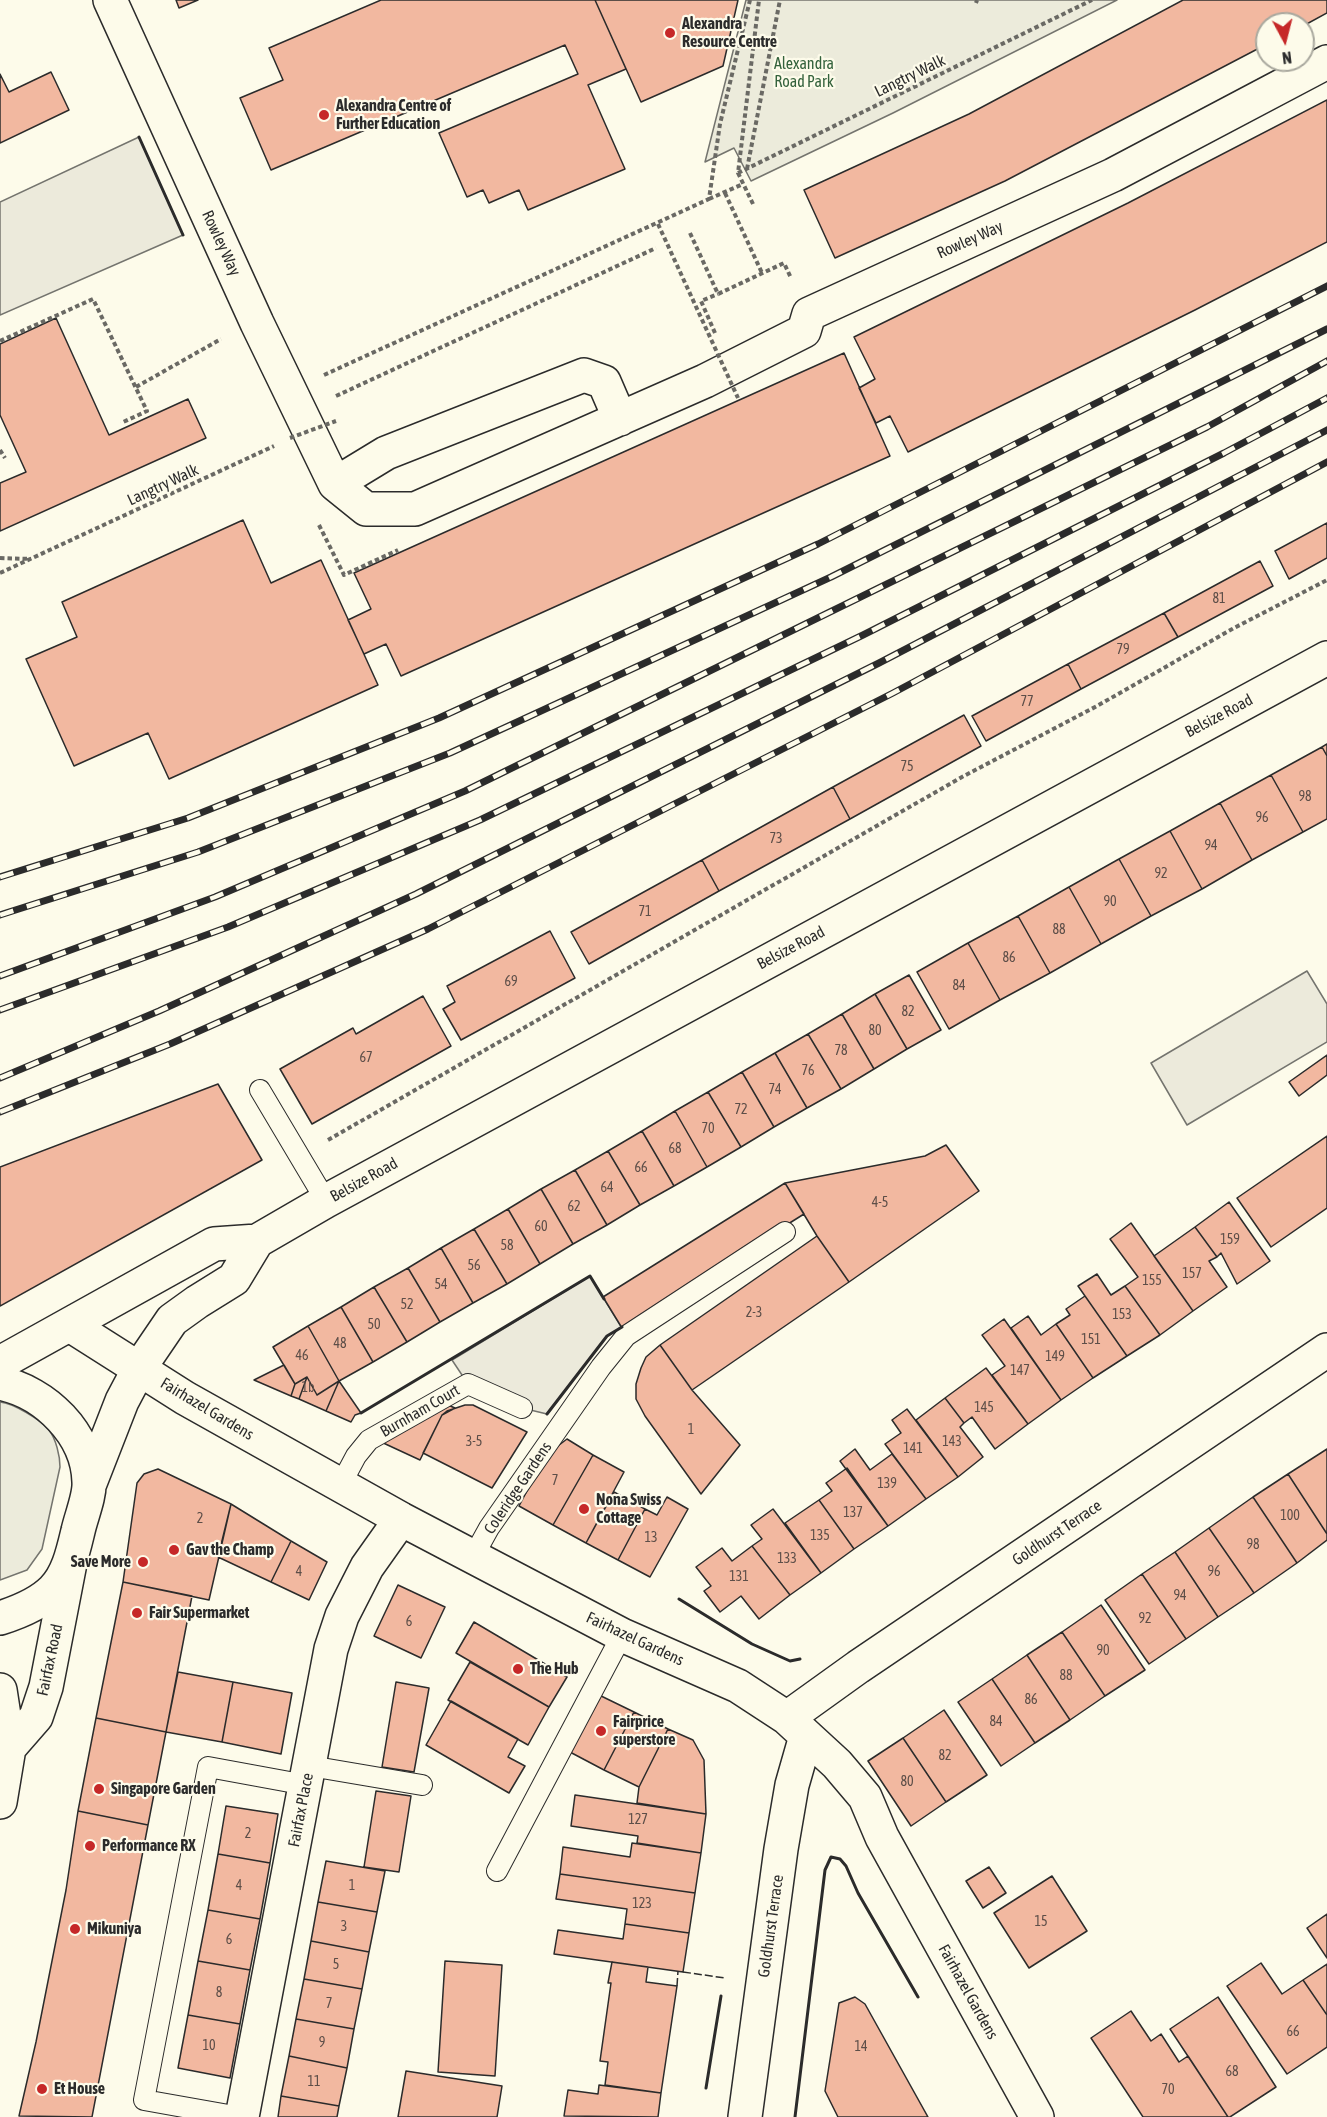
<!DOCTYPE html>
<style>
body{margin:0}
#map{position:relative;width:1327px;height:2117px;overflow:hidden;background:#fdfbea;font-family:"Asap Condensed",sans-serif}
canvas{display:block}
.north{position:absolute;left:1255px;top:12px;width:60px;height:60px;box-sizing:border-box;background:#fdfbea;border:2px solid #a9a89e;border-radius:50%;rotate:173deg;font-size:16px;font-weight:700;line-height:24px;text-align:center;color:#2b2b2b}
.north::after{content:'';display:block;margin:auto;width:21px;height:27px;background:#c62828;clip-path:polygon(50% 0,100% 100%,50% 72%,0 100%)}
</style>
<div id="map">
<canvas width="1327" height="2117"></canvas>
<div class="north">N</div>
</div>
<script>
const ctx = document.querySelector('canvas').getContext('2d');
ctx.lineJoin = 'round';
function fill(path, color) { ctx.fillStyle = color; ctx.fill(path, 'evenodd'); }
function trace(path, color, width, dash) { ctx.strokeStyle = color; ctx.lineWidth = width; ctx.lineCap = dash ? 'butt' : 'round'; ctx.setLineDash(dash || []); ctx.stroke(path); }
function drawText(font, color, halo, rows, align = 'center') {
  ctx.font = font + ' "Asap Condensed",sans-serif'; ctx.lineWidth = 4.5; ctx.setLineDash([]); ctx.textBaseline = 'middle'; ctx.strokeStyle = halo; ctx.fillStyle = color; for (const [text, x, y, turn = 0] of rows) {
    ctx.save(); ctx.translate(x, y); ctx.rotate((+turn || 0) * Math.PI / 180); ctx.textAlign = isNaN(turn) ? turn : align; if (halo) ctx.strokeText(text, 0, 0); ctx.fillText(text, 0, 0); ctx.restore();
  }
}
const green = new Path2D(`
 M 746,0 L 1117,0 L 893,113 L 751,181 L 734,148 L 705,162 Z
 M 0,1402 C 13,1403 41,1420 49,1430 C 56,1439 60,1456 60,1467 L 42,1549 L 27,1570 L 0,1580 Z`);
const parking = new Path2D(`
 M 139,137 L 183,235 L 0,315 L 0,202 Z
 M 1307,971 L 1327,1004 L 1327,1042 L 1187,1125 L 1151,1063 Z
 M 590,1276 L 622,1328 L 607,1336 L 547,1414 L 522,1408 L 468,1384 L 452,1360 Z`);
const building = new Path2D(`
 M 176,0 L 198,0 L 179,8 Z
 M 381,0 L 595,0 L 626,69 L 588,85 L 625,169 L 528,210 L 519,190 L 489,203 L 483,190 L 467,197 L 439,133 L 578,74 L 565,45 L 271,170 L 240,98 L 283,80 L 269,48 Z
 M 595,0 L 738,0 L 723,66 L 641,102 Z
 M 1183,0 L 1327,0 L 1327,13 L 1303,26 L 1303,24 L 1267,24 L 1267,44 L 1005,181 L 835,258 L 804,190 L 969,114 Z
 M 51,72 L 69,110 L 0,143 L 0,74 L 9,92 Z
 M 1327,100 L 1327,242 L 1195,310 L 908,452 L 890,416 L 876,423 L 859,388 L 875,379 L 854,337 L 1128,203 Z
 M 56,318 L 109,435 L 188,399 L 206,438 L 0,531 L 0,483 L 26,472 L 0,415 L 0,344 Z
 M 844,353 L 890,456 L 401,676 L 386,644 L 364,654 L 348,620 L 371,609 L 354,573 Z
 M 243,520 L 271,583 L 321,560 L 378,685 L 169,779 L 148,733 L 74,766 L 26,659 L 77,637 L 62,602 Z
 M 1327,523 L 1327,558 L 1289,579 L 1275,551 Z
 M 1260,561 L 1273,586 L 1178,637 L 1164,613 Z
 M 1164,613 L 1178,637 L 1081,689 L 1068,664 Z
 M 1068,664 L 1081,689 L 986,741 L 972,716 Z
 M 964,715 L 981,746 L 850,819 L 833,787 Z
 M 1327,744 L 1327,756 L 1322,747 Z
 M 1322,747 L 1327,756 L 1327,819 L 1303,832 L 1271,775 Z
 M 1271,775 L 1303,832 L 1252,860 L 1220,803 Z
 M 833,787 L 850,819 L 719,891 L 702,860 Z
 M 1220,803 L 1252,860 L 1202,889 L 1170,831 Z
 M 1170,831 L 1202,889 L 1151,916 L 1119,859 Z
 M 1119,859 L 1151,916 L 1101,944 L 1069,887 Z
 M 702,860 L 719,891 L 589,964 L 571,932 Z
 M 1069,887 L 1101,944 L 1050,973 L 1018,916 Z
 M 1018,916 L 1050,973 L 1000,1000 L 968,943 Z
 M 550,931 L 575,978 L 461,1040 L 443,1009 L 455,1002 L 447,986 Z
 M 968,943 L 1000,1000 L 949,1029 L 917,972 Z
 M 909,975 L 941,1030 L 907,1049 L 875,994 Z
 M 875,994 L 907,1049 L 874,1069 L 842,1014 Z
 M 423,996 L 451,1046 L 312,1124 L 280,1069 L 353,1028 L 356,1034 Z
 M 842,1014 L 874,1069 L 841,1089 L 808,1034 Z
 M 808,1034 L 841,1089 L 807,1108 L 775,1053 Z
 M 775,1053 L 807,1108 L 774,1127 L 742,1072 Z
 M 1327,1055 L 1327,1075 L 1299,1096 L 1289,1082 Z
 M 742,1072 L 774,1127 L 741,1147 L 708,1092 Z
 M 218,1084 L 262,1160 L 0,1306 L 0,1167 Z
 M 708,1092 L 741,1147 L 707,1167 L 675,1111 Z
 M 675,1111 L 707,1167 L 674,1186 L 642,1131 Z
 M 642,1131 L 674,1186 L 640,1205 L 608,1151 Z
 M 1327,1136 L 1327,1208 L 1271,1247 L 1237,1198 Z
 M 946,1145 L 979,1191 L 849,1282 L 817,1236 L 785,1183 L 925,1156 Z
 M 608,1151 L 640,1205 L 607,1225 L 575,1170 Z
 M 575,1170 L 607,1225 L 573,1244 L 541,1189 Z
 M 785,1183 L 804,1214 L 622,1328 L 603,1297 Z
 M 541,1189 L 573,1244 L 540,1264 L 508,1209 Z
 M 1229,1202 L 1270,1261 L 1237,1284 L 1221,1253 L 1217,1257 L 1195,1227 Z
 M 508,1209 L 540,1264 L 507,1284 L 474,1229 Z
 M 1131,1223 L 1193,1311 L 1160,1335 L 1125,1286 L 1138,1277 L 1110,1239 Z
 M 1195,1227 L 1217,1257 L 1209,1261 L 1227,1287 L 1193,1311 L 1154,1256 Z
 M 474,1229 L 507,1284 L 473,1303 L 441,1248 Z
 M 817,1236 L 849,1282 L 692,1390 L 660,1345 Z
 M 441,1248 L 473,1303 L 440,1322 L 408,1268 Z
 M 408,1268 L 440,1322 L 407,1342 L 374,1287 Z
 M 1097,1274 L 1111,1295 L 1125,1286 L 1160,1335 L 1127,1356 L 1078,1286 Z
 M 374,1287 L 407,1342 L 373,1362 L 341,1307 Z
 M 1085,1296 L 1127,1356 L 1093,1378 L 1056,1324 L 1070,1315 L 1066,1309 Z
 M 341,1307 L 373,1362 L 339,1381 L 308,1326 Z
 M 1028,1316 L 1041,1335 L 1056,1324 L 1093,1378 L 1061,1400 L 1011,1328 Z
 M 1004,1319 L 1061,1400 L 1028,1424 L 992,1375 L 1005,1366 L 982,1335 Z
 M 308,1326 L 339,1381 L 317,1395 L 307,1377 L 295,1384 L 273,1347 Z
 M 660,1345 L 692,1390 L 740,1445 L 701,1494 L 645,1416 L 636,1399 L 636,1384 L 641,1368 L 646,1357 Z
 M 284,1365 L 295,1384 L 291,1396 L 254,1380 Z
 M 986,1368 L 1028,1424 L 995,1449 L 972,1417 L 964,1423 L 945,1398 Z
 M 307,1377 L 317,1395 L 339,1381 L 326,1411 L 299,1399 Z
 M 307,1377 L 299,1399 L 291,1396 L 295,1384 Z
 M 339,1381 L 361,1413 L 355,1415 L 351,1422 L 326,1411 Z
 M 945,1398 L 964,1423 L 960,1427 L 983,1457 L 958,1477 L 916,1420 Z
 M 448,1405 L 455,1408 L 442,1415 L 420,1460 L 379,1441 Z
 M 465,1405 L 473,1405 L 527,1432 L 492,1488 L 423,1453 L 442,1415 L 447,1411 Z
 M 907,1409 L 958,1477 L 926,1499 L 885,1444 L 901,1433 L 892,1420 Z
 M 567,1439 L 593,1455 L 553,1525 L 519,1506 L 546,1455 Z
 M 855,1449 L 870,1470 L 892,1454 L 926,1499 L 888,1526 L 840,1461 Z
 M 1327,1449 L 1327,1534 L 1288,1474 Z
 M 593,1455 L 624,1472 L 586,1543 L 553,1525 Z
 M 847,1468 L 888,1526 L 854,1549 L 819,1500 L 832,1491 L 826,1483 Z
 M 158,1469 L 231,1504 L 209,1600 L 123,1582 L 137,1483 L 144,1474 Z
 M 1288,1474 L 1327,1534 L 1327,1540 L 1297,1563 L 1253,1497 Z
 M 614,1492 L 645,1509 L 618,1560 L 586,1543 Z
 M 667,1497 L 688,1509 L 650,1577 L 618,1560 L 645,1509 L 657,1515 Z
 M 1253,1497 L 1297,1563 L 1254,1593 L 1209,1528 Z
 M 819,1500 L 854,1549 L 821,1573 L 785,1523 Z
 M 231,1504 L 291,1541 L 271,1582 L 218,1557 Z
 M 773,1509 L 821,1573 L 790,1595 L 752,1546 L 762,1539 L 751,1525 Z
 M 1209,1528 L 1254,1593 L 1218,1617 L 1175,1552 Z
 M 291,1541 L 327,1562 L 309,1600 L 271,1582 Z
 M 752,1546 L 790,1595 L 759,1619 L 741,1596 L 720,1612 L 704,1591 L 711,1586 L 696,1567 L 722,1548 L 732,1561 Z
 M 1175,1552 L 1218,1617 L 1186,1639 L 1142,1574 Z
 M 1142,1574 L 1186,1639 L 1149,1664 L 1105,1600 Z
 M 123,1582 L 192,1596 L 166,1732 L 96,1718 Z
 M 398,1585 L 445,1607 L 421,1658 L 374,1636 Z
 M 1101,1605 L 1145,1670 L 1105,1696 L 1062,1632 Z
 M 474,1622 L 567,1677 L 549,1707 L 456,1653 Z
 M 1062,1632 L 1105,1696 L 1070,1720 L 1027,1655 Z
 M 1027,1655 L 1070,1720 L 1035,1743 L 992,1679 Z
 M 470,1662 L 549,1707 L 528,1745 L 448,1700 Z
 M 178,1672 L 233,1682 L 222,1742 L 166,1732 Z
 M 992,1679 L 1035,1743 L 1001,1766 L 958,1702 Z
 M 233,1682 L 292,1693 L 281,1754 L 222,1742 Z
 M 396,1682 L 429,1688 L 414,1772 L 382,1767 Z
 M 597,1694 L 634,1712 L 604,1770 L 568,1751 Z
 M 451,1701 L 518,1739 L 508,1757 L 525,1766 L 509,1793 L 426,1745 Z
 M 944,1710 L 987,1775 L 946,1802 L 903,1738 Z
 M 634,1712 L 668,1729 L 639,1787 L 604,1770 Z
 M 96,1718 L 166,1732 L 148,1825 L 78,1811 Z
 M 668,1729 L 693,1740 L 704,1760 L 706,1814 L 637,1803 L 639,1787 Z
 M 903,1738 L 946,1802 L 911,1826 L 868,1761 Z
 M 376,1791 L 411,1796 L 399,1872 L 364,1867 Z
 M 575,1795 L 706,1814 L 701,1853 L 637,1843 L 638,1836 L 571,1826 Z
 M 226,1806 L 278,1814 L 270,1863 L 218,1854 Z
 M 78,1811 L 148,1825 L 92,2117 L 19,2116 L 36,2042 L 66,1890 Z
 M 632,1843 L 701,1853 L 695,1893 L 560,1874 L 563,1847 L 630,1857 Z
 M 218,1854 L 270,1863 L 260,1919 L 208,1910 Z
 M 326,1861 L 385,1871 L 377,1912 L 318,1902 Z
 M 989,1867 L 1006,1893 L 983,1908 L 966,1881 Z
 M 560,1874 L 695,1893 L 689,1933 L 625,1924 L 627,1909 L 556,1899 Z
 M 1052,1876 L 1087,1931 L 1029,1968 L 994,1913 Z
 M 318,1902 L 377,1912 L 369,1952 L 311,1941 Z
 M 208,1910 L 260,1919 L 250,1970 L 198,1961 Z
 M 1327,1914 L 1327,1958 L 1307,1928 Z
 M 625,1924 L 689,1933 L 683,1972 L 554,1954 L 558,1930 L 623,1939 Z
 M 311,1941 L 369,1952 L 362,1989 L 304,1979 Z
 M 198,1961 L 250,1970 L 240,2024 L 188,2015 Z
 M 445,1961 L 502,1965 L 495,2076 L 438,2072 Z
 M 612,1962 L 648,1967 L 646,1982 L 677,1986 L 661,2093 L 605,2085 L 608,2062 L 600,2061 L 611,1983 L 608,1983 Z
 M 1261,1963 L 1282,1994 L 1303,1980 L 1327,2015 L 1327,2047 L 1287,2074 L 1227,1986 Z
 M 1327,1964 L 1327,2015 L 1303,1980 Z
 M 304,1979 L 362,1989 L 354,2029 L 296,2019 Z
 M 855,1997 L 865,2004 L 928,2117 L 838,2117 L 825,2091 L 839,2003 Z
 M 1218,1997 L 1276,2087 L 1230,2117 L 1228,2117 L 1170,2029 Z
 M 1131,2011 L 1151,2041 L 1161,2034 L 1179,2062 L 1188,2056 L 1228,2117 L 1143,2117 L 1091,2038 Z
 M 188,2015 L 240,2024 L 230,2078 L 178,2068 Z
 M 296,2019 L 354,2029 L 347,2068 L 289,2056 Z
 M 289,2056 L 347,2068 L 339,2106 L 281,2096 Z
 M 406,2071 L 502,2086 L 497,2117 L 398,2117 Z
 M 599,2085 L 661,2093 L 658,2117 L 564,2116 L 568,2090 L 598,2094 Z
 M 281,2096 L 339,2106 L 337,2117 L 278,2117 Z`);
const path = new Path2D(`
 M 976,3 L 977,0
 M 747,169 L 780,0
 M 738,173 L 1092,0
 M 725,193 L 762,273
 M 709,199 L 743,184
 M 753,204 L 738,173 L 759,0
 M 690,233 L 718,294 L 784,263 L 791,278
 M 715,333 L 701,301 L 718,294
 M 0,341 L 93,299 L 147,411 L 121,423
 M 324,375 L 709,199 L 720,124 L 750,0
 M 136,387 L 221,339
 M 336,396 L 656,248
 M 0,450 L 5,458
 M 319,525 L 344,575 L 398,550
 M 0,558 L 31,559
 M 0,573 L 274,446
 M 328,1140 L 962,777 L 1097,706 L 1234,628 L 1327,580`);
const lane = new Path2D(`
 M 260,1090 L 326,1201
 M 340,1486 L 356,1456 L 369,1440 L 468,1384 L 522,1408
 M 473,1557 L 489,1528 L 601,1367 L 626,1336 L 785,1232
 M 310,1766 L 422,1785
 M 497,1871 L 622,1635
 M 240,2117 L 144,2100 L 208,1767 L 306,1785`);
const street = new Path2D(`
 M 110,0 L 257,323 L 335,484 L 366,509 L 415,509 L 705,381 L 804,331 L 809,314 L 1113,175 L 1327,62
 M 335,484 L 386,453 L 584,375 L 604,382 L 620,419
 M 70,1325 L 185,1398 L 401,1519 L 622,1635 L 738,1686 L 787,1718 L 837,1764 L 865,1797 L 882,1837 L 1037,2117
 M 0,1690 L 9,1748 L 0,1802
 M 787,1718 L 858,1667 L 1327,1350
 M 9,1748 L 36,1717 L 46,1687 L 70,1563
 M 242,2117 L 331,1649 L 342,1616 L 367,1567 L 401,1519
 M 745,2117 L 781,1849 L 792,1785 L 806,1736`);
const secondary = new Path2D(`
 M 0,1363 L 214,1244 L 257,1241 L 326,1201 L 1327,658
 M 0,1383 C 45,1392 88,1434 89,1482 C 90,1496 81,1517 78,1531 C 73,1552 68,1575 53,1590 C 39,1604 19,1612 0,1618
 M 90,1483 L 122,1401 L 140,1367 L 172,1320 L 197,1302 L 234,1279 L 257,1241`);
const rail = new Path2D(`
 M 0,877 L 188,818 L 439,718 L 818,544 L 1327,286
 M 0,915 L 198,852 L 450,753 L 831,577 L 1327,329
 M 0,976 L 215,897 L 465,791 L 1207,427 L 1327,361
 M 0,1010 L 228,927 L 480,820 L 863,635 L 1224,453 L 1327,398
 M 0,1078 L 159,1011 L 416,894 L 879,663 L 1327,430
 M 0,1112 L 170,1044 L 428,929 L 893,693 L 1327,462`);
const pathBridge = new Path2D(`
 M 658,224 L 738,398
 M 290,438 L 336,421`);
const fence = new Path2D(`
 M 683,1972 L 725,1978
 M 677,1986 L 678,1971`);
const wall = new Path2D(`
 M 139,137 L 183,235
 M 361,1413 L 590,1276 L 604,1299
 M 547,1414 L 607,1336 L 622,1327
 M 679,1599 L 752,1644 L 790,1661 L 800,1659
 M 706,2088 L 721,1996
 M 795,2117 L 825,1870 L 831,1857 L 840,1859 L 846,1866 L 858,1893 L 918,1997`);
const markers = [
 [670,33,6,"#c62828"],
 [324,115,6,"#c62828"],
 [584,1509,6,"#c62828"],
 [174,1550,6,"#c62828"],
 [143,1562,6,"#c62828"],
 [137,1613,6,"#c62828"],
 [518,1669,6,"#c62828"],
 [601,1731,6,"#c62828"],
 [99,1789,6,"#c62828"],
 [90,1846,6,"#c62828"],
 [75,1929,6,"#c62828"],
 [42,2089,6,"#c62828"]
];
const numberNames = [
 ["81",1219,599],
 ["79",1123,650],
 ["77",1027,702],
 ["75",907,767],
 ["98",1305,797],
 ["96",1262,818],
 ["73",776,839],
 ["94",1211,846],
 ["92",1161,874],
 ["90",1110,902],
 ["71",645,912],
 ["88",1059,930],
 ["86",1009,958],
 ["69",511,982],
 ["84",959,986],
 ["82",908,1012],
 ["80",875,1031],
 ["78",841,1051],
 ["67",366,1058],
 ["76",808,1071],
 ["74",775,1090],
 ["72",741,1110],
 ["70",708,1129],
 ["68",675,1149],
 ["66",641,1168],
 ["64",607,1188],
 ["4-5",880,1203],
 ["62",574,1207],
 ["60",541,1227],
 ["159",1230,1240],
 ["58",507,1246],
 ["56",474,1266],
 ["157",1192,1274],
 ["155",1152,1281],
 ["54",441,1285],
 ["52",407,1305],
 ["2-3",754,1313],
 ["153",1122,1315],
 ["50",374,1325],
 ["151",1091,1340],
 ["48",340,1344],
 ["46",302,1356],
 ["149",1055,1357],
 ["147",1020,1371],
 ["1b",308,1388],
 ["145",984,1408],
 ["1",691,1430],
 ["3-5",474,1442],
 ["143",952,1442],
 ["141",913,1449],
 ["7",555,1481],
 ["139",887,1484],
 ["137",853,1513],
 ["100",1290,1516],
 ["2",200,1519],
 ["135",820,1536],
 ["13",651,1538],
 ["98",1253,1545],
 ["133",787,1559],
 ["4",299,1572],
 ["96",1214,1572],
 ["131",739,1577],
 ["94",1180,1596],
 ["92",1145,1619],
 ["6",409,1622],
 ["90",1103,1651],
 ["88",1066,1676],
 ["86",1031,1700],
 ["84",996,1722],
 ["82",945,1756],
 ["80",907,1782],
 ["127",638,1820],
 ["2",248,1834],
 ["4",239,1886],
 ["1",352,1886],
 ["123",642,1904],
 ["15",1041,1922],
 ["3",344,1927],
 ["6",229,1940],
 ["5",336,1965],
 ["8",219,1993],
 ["7",329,2004],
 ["66",1293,2032],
 ["9",322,2043],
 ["10",209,2046],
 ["14",861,2047],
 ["68",1232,2072],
 ["11",314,2082],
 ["70",1168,2090]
];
const poiNames = [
 ["Alexandra",682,24],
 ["Resource Centre",682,42],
 ["Alexandra Centre of",336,106],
 ["Further Education",336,124],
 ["Nona Swiss",596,1500],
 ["Cottage",596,1518],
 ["Gav the Champ",186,1550],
 ["Save More",131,1562,"right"],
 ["Fair Supermarket",149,1613],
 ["The Hub",530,1669],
 ["Fairprice",613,1722],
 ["superstore",613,1740],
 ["Singapore Garden",111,1789],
 ["Performance RX",102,1846],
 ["Mikuniya",87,1929],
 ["Et House",54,2089]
];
const parkNames = [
 ["Alexandra",804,64],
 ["Road Park",804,82]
];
const streetNames = [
 ["Langtry Walk",910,76,-26],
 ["Rowley Way",970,240,-24],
 ["Rowley Way",221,243,65],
 ["Langtry Walk",163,485,-25],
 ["Belsize Road",1219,716,-28],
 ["Belsize Road",791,948,-28],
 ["Belsize Road",364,1180,-29],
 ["Fairhazel Gardens",207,1409,31],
 ["Burnham Court",420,1411,-30],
 ["Coleridge Gardens",518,1488,-56],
 ["Goldhurst Terrace",1057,1533,-34],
 ["Fairhazel Gardens",635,1639,25],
 ["Fairfax Road",50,1660,-78],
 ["Fairfax Place",301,1810,-79],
 ["Goldhurst Terrace",771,1926,-82],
 ["Fairhazel Gardens",968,1992,61]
];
fill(green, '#ecebdb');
trace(green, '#74746e', 1.5);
fill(parking, '#eceadb');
trace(parking, '#74746e', 1.5);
fill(building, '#f2b8a0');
trace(building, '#2b2b2b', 1.5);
trace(lane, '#2b2b2b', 22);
trace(street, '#2b2b2b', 36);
trace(secondary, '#2b2b2b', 36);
trace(path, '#6a6964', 4, [4.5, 3]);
trace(lane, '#fdfbea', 20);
trace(street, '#fdfbea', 33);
trace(secondary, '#fdfbea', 33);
trace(rail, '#2b2b2b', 7);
trace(rail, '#fdfbea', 4.5, [14]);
trace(pathBridge, '#6a6964', 4, [4.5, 3]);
trace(fence, '#2b2b2b', 1.5, [8, 3]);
trace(wall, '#2b2b2b', 3);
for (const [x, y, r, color] of markers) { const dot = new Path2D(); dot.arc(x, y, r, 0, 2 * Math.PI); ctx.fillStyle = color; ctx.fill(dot); trace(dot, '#fdfbea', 2); }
drawText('14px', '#5d4e48', null, numberNames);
drawText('bold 16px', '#2b2b2b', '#fdfbea', poiNames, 'left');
drawText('16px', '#34623c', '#fdfbea', parkNames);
drawText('16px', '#2b2b2b', '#fdfbea', streetNames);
</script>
